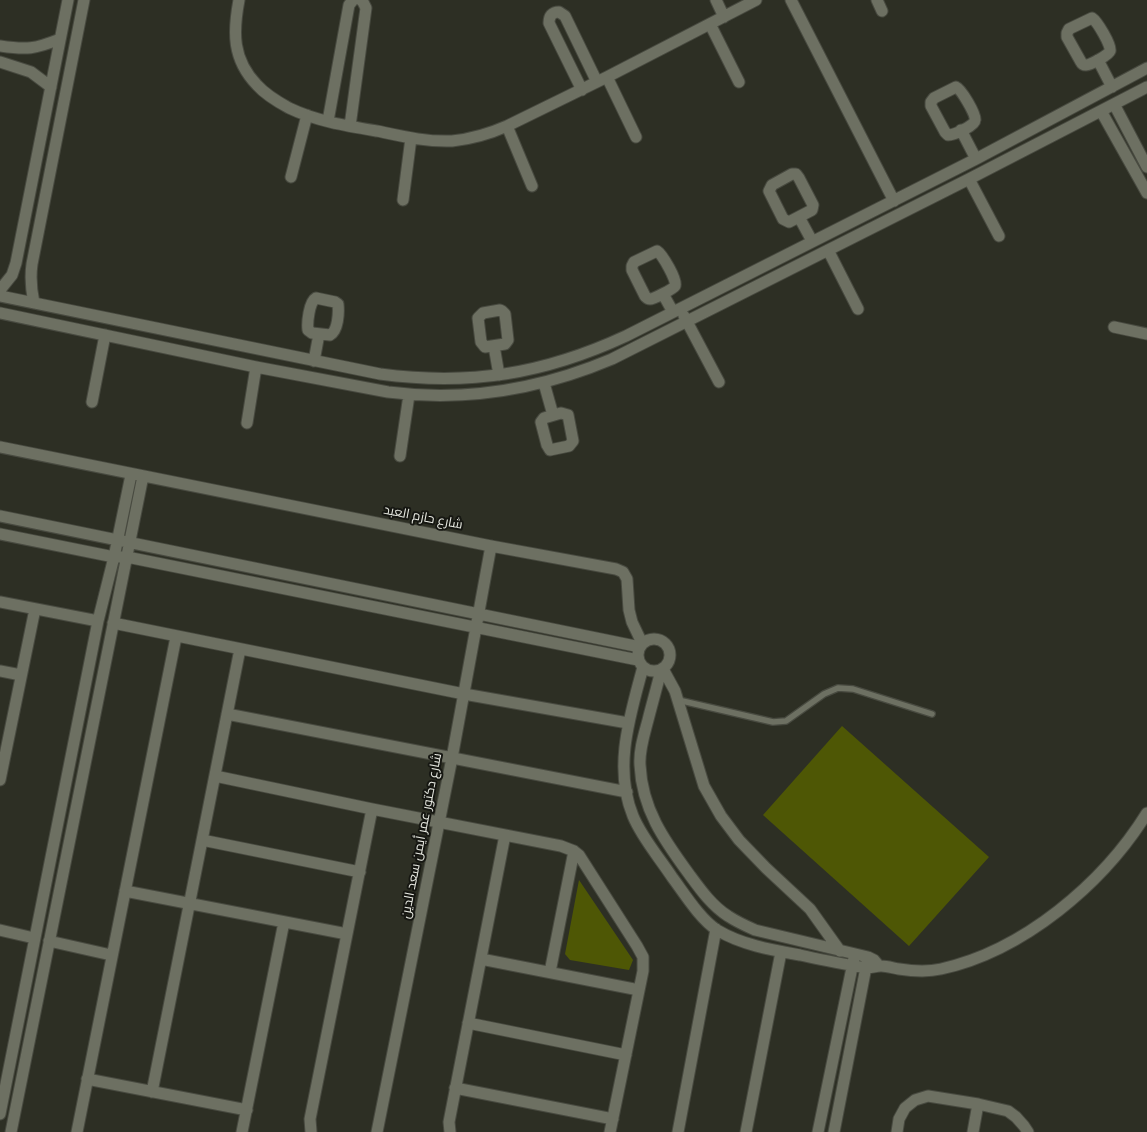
<!DOCTYPE html>
<meta charset="utf-8">
<style>
body{margin:0}
canvas{display:block;background:#2d2f24}
</style>
<canvas width="1147" height="1132"></canvas>
<script>
const ctx = document.querySelector('canvas').getContext('2d');
ctx.lineJoin = 'round';
function fill(path, color) { ctx.fillStyle = color; ctx.fill(path, 'evenodd'); }
function trace(path, color, width, dash) { ctx.strokeStyle = color; ctx.lineWidth = width; ctx.lineCap = dash ? 'butt' : 'round'; ctx.setLineDash(dash || []); ctx.stroke(path); }
function drawText(font, color, halo, rows, align = 'center') {
  ctx.font = font + ' Roboto,Cairo,sans-serif'; ctx.lineWidth = 4; ctx.setLineDash([]); ctx.textBaseline = 'middle'; ctx.strokeStyle = halo; ctx.fillStyle = color; for (const [text, x, y, turn = 0] of rows) {
    ctx.save(); ctx.translate(x, y); ctx.rotate((+turn || 0) * Math.PI / 180); ctx.textAlign = isNaN(turn) ? turn : align; if (halo) ctx.strokeText(text, 0, 0); ctx.fillText(text, 0, 0); ctx.restore();
  }
}
const green = new Path2D(`
 M 842,726 L 989,857 L 909,946 L 763,815 Z
 M 579,880 L 633,960 L 629,970 L 570,960 L 565,954 Z`);
const service = new Path2D(`
 M 678,700 L 773,722 L 786,721 L 824,694 L 838,688 L 853,689 L 932,714`);
const minor = new Path2D(`
 M 239,0 C 233,32 232,59 257,85 C 265,94 278,102 289,108 C 316,121 347,126 377,131 C 401,136 426,142 452,141 C 471,139 489,134 507,126 L 607,77 L 756,0
 M 716,0 L 724,17
 M 791,0 L 894,201
 M 877,0 L 882,11
 M 1092,18 C 1097,21 1112,46 1110,51 C 1109,55 1090,65 1086,65 C 1083,65 1082,64 1081,62 L 1067,37 L 1067,33 L 1069,29 Z
 M 710,24 L 739,82
 M 0,46 C 27,50 35,49 60,39
 M 1098,60 L 1112,87
 M 0,62 L 31,72 L 51,87
 M 607,77 L 636,137
 M 956,87 C 961,89 976,114 975,120 C 975,126 954,135 948,135 L 945,132 L 931,106 L 931,102 L 934,98 Z
 M 582,90 L 549,23 C 549,16 552,12 559,12 L 565,16 L 597,82
 M 1114,104 L 1147,167
 M 1101,111 L 1147,193
 M 328,121 L 349,5 L 353,0
 M 350,126 L 366,8 L 363,2 L 361,0
 M 507,126 L 532,186
 M 961,130 L 976,159
 M 792,174 L 796,174 L 799,178 L 813,205 L 812,210 L 789,222 L 783,219 L 769,191 L 772,185 Z
 M 291,177 L 307,115
 M 969,179 L 999,236
 M 403,200 L 411,138
 M 799,217 L 812,241
 M 828,250 L 858,309
 M 657,251 C 662,254 678,281 675,286 C 673,289 654,299 650,299 C 647,299 647,298 645,296 L 632,270 L 632,266 L 634,262 Z
 M 0,290 L 12,275 L 16,263 L 68,0
 M 663,294 L 673,312
 M 0,296 L 380,374 C 470,386 544,374 626,336 L 976,159 L 1147,68
 M 316,298 L 335,302 L 338,304 C 339,313 338,331 330,335 L 312,333 L 308,330 C 307,323 309,302 316,298 Z
 M 34,303 C 31,289 30,278 32,264 L 84,0
 M 500,310 L 502,311 L 505,314 L 508,340 L 505,344 L 485,347 L 481,342 L 478,318 L 483,313 Z
 M 0,313 L 256,367 L 388,392 C 465,402 541,389 612,359 L 969,179 L 1147,87
 M 684,316 L 719,382
 M 1114,327 L 1147,334
 M 494,346 L 499,375
 M 314,361 L 319,334
 M 544,383 L 553,415
 M 92,402 L 105,335
 M 561,413 L 568,415 L 573,441 L 569,446 L 550,450 L 547,445 L 541,422 L 544,418 Z
 M 247,423 L 256,367
 M 0,447 L 491,546 L 616,569 L 623,572 L 627,579 L 629,610 L 632,622 L 642,643
 M 400,456 L 409,395
 M 0,516 L 640,647
 M 0,534 L 114,557 L 127,557 L 638,660
 M 0,602 L 98,621
 M 113,623 L 464,694 L 628,723
 M638 655a16 16 0 1 1 32 0a16 16 0 1 1-32 0Z
 M 643,667 C 630,716 613,767 633,816 C 642,838 659,857 672,877 C 684,893 700,919 717,930 C 742,945 772,950 800,955 C 822,960 844,964 866,968 C 871,968 876,966 881,966 C 887,966 893,968 899,969 C 912,971 928,972 941,969 C 1023,951 1103,884 1147,813
 M 663,669 L 675,691 L 704,786 L 721,816 L 739,840 L 766,868 L 810,909 L 840,951
 M 661,670 C 657,687 652,704 648,720 C 644,735 639,750 640,765 C 642,809 664,840 689,874 C 700,889 712,906 728,916 C 737,922 746,926 755,930 L 868,957 L 874,960 L 879,966
 M 0,671 L 21,675
 M 227,714 L 627,792
 M 215,776 L 372,809 L 561,846 L 574,851 L 579,855 L 637,946 L 643,957 L 643,971 L 610,1132
 M 0,780 L 35,609
 M 202,840 L 360,872
 M 125,891 L 347,934
 M 0,930 L 34,938
 M 49,941 L 111,955
 M 481,959 L 639,990
 M 550,972 L 574,851
 M 468,1023 L 626,1055
 M 87,1079 L 247,1110
 M 455,1088 L 613,1119
 M 152,1092 L 240,649
 M 0,1114 L 98,621 L 114,557 L 131,475
 M 11,1132 L 143,476
 M 77,1132 L 176,637
 M 242,1132 L 284,922
 M 311,1132 L 310,1119 L 372,809
 M 377,1132 L 452,758 L 491,546
 M 450,1132 L 449,1122 L 505,835
 M 678,1132 L 716,929
 M 746,1132 L 781,952
 M 818,1132 L 854,958
 M 834,1132 L 867,962
 M 897,1132 L 899,1119 L 905,1108 L 915,1100 L 928,1096 L 978,1104 L 1008,1111 L 1016,1117 L 1024,1126 L 1028,1132
 M 973,1132 L 978,1104`);
const streetNames = [
 ["شارع حازم العبد",423,518,11],
 ["شارع دكتور عمر أيمن سعد الدين",422,836,-79]
];
fill(green, '#4e5705');
trace(service, '#484a40', 8);
trace(minor, '#484a40', 13);
trace(service, '#6d7062', 5.5);
trace(minor, '#6d7062', 11);
drawText('13px', '#e9ebe3', '#161712', streetNames);
</script>
